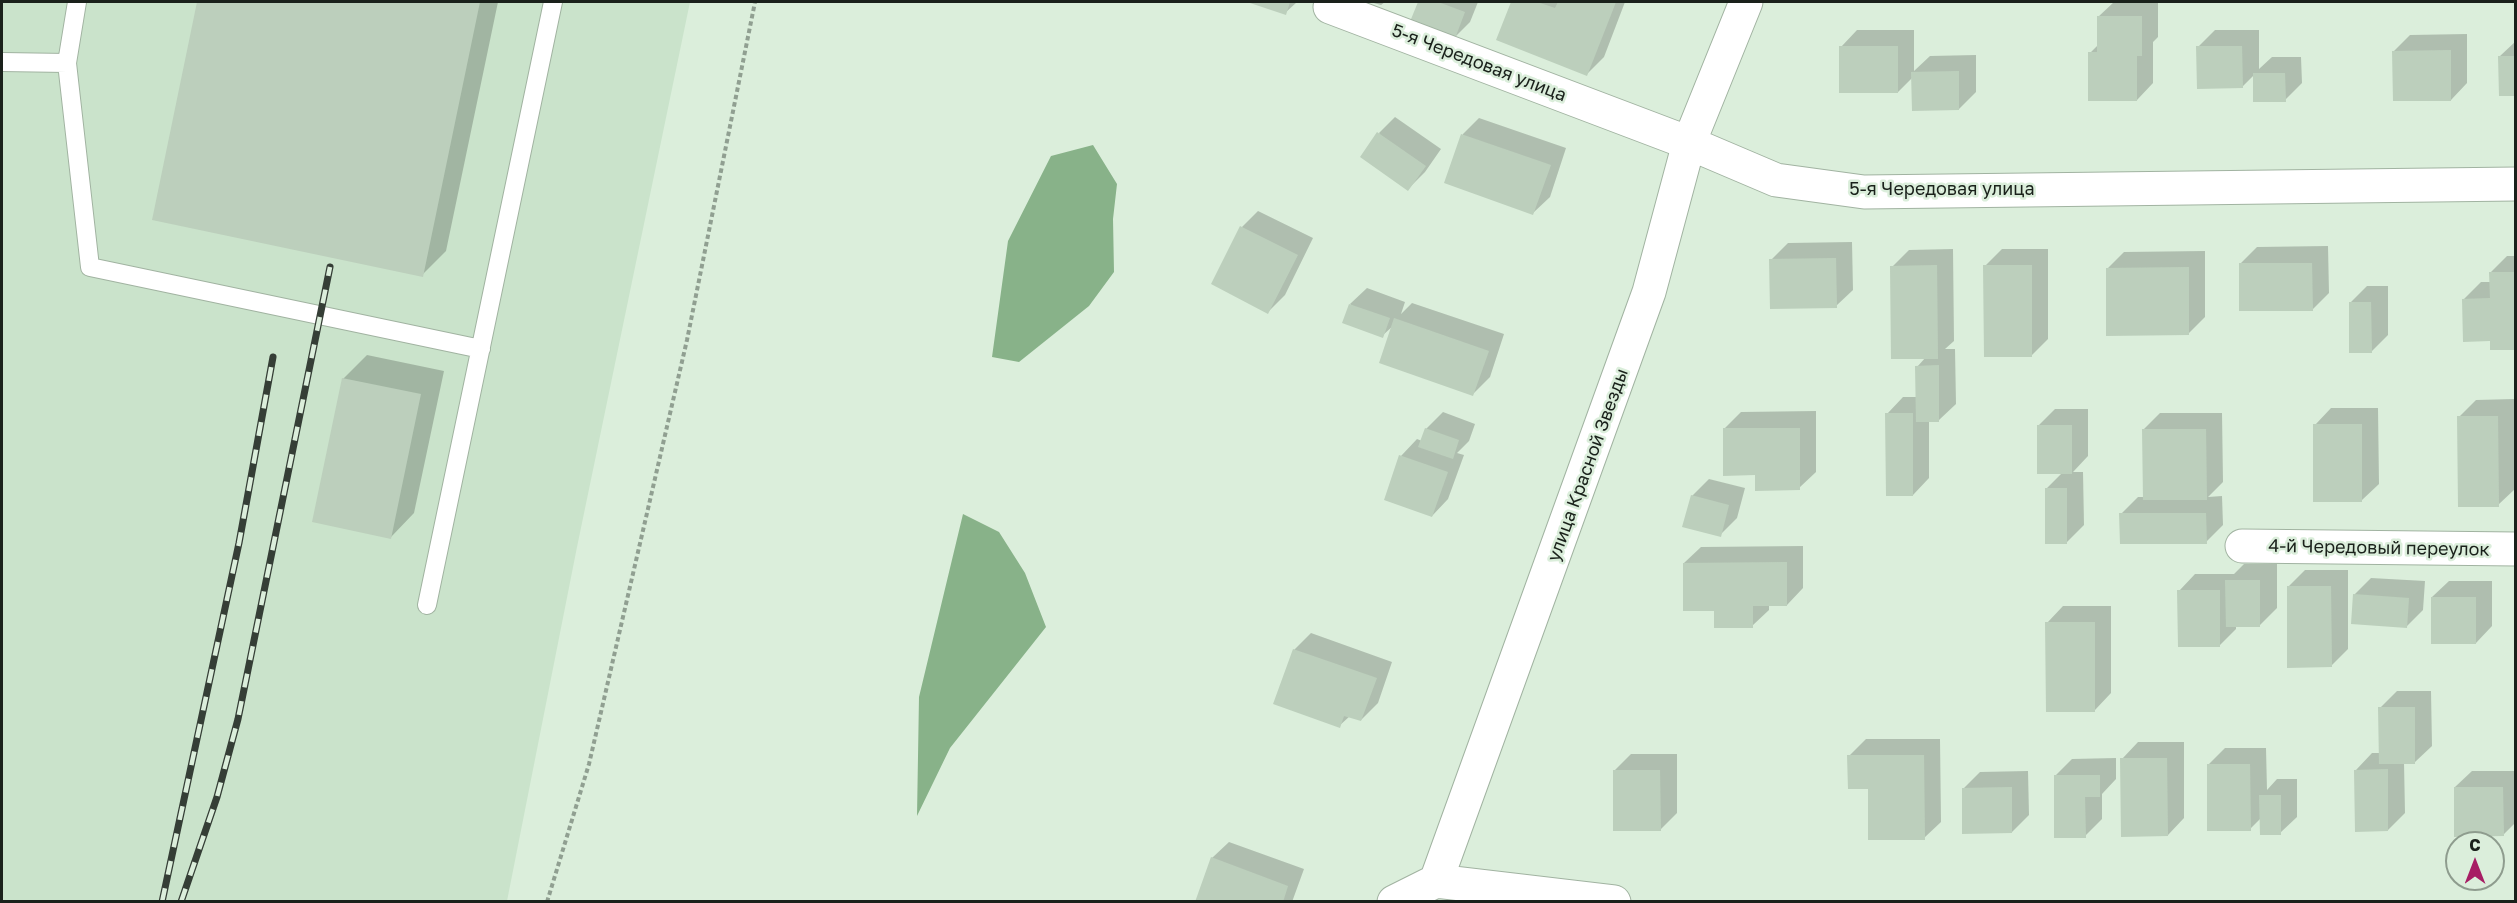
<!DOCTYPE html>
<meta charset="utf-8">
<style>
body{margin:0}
#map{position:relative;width:2517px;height:903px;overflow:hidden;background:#dbeedb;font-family:"Golos Text",sans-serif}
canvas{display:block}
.frame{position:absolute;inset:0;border:3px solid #1a211b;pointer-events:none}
.north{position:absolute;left:2445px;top:831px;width:60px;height:60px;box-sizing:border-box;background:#dbeedb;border:2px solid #8e9c8e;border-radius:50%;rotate:0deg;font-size:16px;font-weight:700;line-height:24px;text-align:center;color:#1a211b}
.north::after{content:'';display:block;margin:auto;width:21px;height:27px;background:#a71d64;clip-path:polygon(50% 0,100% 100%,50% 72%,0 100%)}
</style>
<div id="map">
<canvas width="2517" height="903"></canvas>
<div class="frame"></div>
<div class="north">С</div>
</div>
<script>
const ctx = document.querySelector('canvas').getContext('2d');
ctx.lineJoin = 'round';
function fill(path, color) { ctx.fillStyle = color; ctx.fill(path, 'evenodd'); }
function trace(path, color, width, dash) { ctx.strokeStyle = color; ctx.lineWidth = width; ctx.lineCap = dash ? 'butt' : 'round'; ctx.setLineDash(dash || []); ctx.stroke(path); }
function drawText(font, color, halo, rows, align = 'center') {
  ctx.font = font + ' "Golos Text",sans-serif'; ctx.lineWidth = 5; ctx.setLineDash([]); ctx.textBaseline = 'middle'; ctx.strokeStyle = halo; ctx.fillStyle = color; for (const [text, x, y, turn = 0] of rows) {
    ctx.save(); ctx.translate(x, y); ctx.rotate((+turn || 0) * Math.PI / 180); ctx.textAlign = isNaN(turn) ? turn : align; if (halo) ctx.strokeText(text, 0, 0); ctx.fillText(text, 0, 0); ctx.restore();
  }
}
const built = new Path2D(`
 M 2,2 L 690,2 L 577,547 L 507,901 L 2,902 Z`);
const water = new Path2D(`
 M 1093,145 L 1117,184 L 1113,219 L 1114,272 L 1089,306 L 1019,362 L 992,357 L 1008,241 L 1051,156 Z
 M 963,514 L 999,532 L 1025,573 L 1046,627 L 950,748 L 917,816 L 919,697 Z`);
const shadow = new Path2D(`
 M 199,2 L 498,2 L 446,251 L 422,275 L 154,219 Z
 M 1250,2 L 1297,2 L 1285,13 Z
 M 1370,2 L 1385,2 L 1381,5 Z
 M 1419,2 L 1478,2 L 1470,22 L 1453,39 L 1411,23 Z
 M 1512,2 L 1625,2 L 1604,57 L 1587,74 L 1498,39 Z
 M 2114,2 L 2158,2 L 2158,37 L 2153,42 L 2153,83 L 2137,100 L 2090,53 L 2099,44 L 2098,17 Z
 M 1857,30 L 1914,30 L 1914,71 L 1930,56 L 1976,55 L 1976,92 L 1959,109 L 1913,77 L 1898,92 L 1841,47 Z
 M 2215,30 L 2259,30 L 2259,69 L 2272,57 L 2301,57 L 2302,83 L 2285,100 L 2255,74 L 2242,87 L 2198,47 Z
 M 2467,34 L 2467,83 L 2451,100 L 2394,51 L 2410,35 Z
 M 2516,41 L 2516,94 L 2500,56 Z
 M 1395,117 L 1441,149 L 1425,172 L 1408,189 L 1379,133 Z
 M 1479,118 L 1566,148 L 1550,197 L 1533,213 L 1446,182 L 1463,134 Z
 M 1258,211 L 1313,238 L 1285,295 L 1268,312 L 1242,227 Z
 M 1852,242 L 1853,290 L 1836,306 L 1771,260 L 1788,243 Z
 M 2328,246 L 2329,293 L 2312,310 L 2240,264 L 2257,247 Z
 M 1953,249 L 1954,341 L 1945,349 L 1955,349 L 1956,404 L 1939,420 L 1929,420 L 1929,478 L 1913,495 L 1887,414 L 1903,397 L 1917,397 L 1917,367 L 1926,357 L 1892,267 L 1909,250 Z
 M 2002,249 L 2048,249 L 2048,339 L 2031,356 L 1985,266 Z
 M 2205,251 L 2205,317 L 2188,334 L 2107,269 L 2124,252 Z
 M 2507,256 L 2516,256 L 2516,349 L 2464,299 L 2481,282 L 2491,282 L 2491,272 Z
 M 2367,286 L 2388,286 L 2388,335 L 2371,352 L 2350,303 Z
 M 1367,288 L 1405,302 L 1401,314 L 1412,303 L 1504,334 L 1490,377 L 1473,394 L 1394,325 L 1382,336 L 1350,304 Z
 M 367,355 L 444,371 L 414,513 L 391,537 L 343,379 Z
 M 2514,399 L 2515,489 L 2498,505 L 2459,417 L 2476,400 Z
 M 2331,408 L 2378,408 L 2379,484 L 2362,500 L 2315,425 Z
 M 2055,409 L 2088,409 L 2088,456 L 2073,472 L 2083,472 L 2084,525 L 2067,542 L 2047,488 L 2062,473 L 2038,426 Z
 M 1816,411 L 1816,472 L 1799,488 L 1757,473 L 1724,429 L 1741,412 Z
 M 1443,412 L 1475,424 L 1469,441 L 1457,453 L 1464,455 L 1448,499 L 1432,516 L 1401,456 L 1417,439 L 1422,441 L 1426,429 Z
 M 2160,413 L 2222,413 L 2223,482 L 2208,497 L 2222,496 L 2223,525 L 2206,542 L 2121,514 L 2138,497 L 2144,497 L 2143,430 Z
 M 1709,479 L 1745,488 L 1737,518 L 1720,535 L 1692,496 Z
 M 1803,546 L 1803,588 L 1787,605 L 1769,605 L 1769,610 L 1752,626 L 1716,609 L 1684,563 L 1701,547 Z
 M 2244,564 L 2277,564 L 2277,608 L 2260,625 L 2236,626 L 2236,629 L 2219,646 L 2179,591 L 2195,574 L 2234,574 Z
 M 2305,570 L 2348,570 L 2348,649 L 2332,665 L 2288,587 Z
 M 2371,578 L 2425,581 L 2423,610 L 2407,626 L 2354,595 Z
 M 2449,581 L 2492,581 L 2492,626 L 2476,643 L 2432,597 Z
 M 2063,606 L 2111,606 L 2111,693 L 2095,710 L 2047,623 Z
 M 1311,633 L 1392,662 L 1378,703 L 1361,720 L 1350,716 L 1339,726 L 1294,650 Z
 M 2397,691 L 2431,691 L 2432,746 L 2415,762 L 2404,762 L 2405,813 L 2388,830 L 2356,770 L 2372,753 L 2380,753 L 2380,708 Z
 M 1866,739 L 1940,739 L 1941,822 L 1924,838 L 1869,788 L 1849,756 Z
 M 2138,742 L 2184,742 L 2184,818 L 2168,835 L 2122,759 Z
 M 2225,748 L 2266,748 L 2267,790 L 2277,779 L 2297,779 L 2297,817 L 2280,833 L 2261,818 L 2250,829 L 2208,765 Z
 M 1631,754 L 1677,754 L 1677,813 L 1660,830 L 1614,771 Z
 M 2116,758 L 2116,779 L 2102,794 L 2102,819 L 2085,836 L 2055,776 L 2072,759 Z
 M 2028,771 L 2029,815 L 2012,832 L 1963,789 L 1980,772 Z
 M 2472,771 L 2516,771 L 2516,822 L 2503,835 L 2455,787 Z
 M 1229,842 L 1304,869 L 1292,902 L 1197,902 L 1212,858 Z`);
const building = new Path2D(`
 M 197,2 L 480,2 L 423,277 L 152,220 Z
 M 1247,2 L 1290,2 L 1286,15 Z
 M 1418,2 L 1438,2 L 1465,12 L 1454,41 L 1409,24 Z
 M 1511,2 L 1537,2 L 1555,8 L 1558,2 L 1616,2 L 1587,76 L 1496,40 Z
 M 2097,16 L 2142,16 L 2142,56 L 2137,56 L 2137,101 L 2088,101 L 2088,52 L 2097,52 Z
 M 1839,46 L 1898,46 L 1898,93 L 1839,93 Z
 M 2196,46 L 2242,46 L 2243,88 L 2197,89 Z
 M 2451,50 L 2451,101 L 2393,101 L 2392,51 Z
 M 2498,56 L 2516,56 L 2516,96 L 2499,96 Z
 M 1959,71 L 1959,110 L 1912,111 L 1911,72 Z
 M 2253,73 L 2285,73 L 2286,102 L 2253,102 Z
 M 1377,132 L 1426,166 L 1408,191 L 1360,157 Z
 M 1461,134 L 1551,165 L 1533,215 L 1444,183 Z
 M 1240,226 L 1298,255 L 1268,314 L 1211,284 Z
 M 1836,258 L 1837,308 L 1770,309 L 1769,259 Z
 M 2239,263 L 2312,263 L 2313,311 L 2239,311 Z
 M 1937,265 L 1938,359 L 1891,359 L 1890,266 Z
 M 1983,265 L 2032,265 L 2032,357 L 1984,357 Z
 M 2189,267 L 2189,335 L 2106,336 L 2106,268 Z
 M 2489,272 L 2516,272 L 2516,350 L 2490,350 L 2490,341 L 2463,342 L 2462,299 L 2490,298 Z
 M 2349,302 L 2371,302 L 2372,353 L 2349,353 Z
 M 1349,304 L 1390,318 L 1383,338 L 1342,323 Z
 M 1394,318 L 1489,351 L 1473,396 L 1379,363 Z
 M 1939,365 L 1939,422 L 1916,422 L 1915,366 Z
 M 342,378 L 421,394 L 391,539 L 312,522 Z
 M 1885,413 L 1913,413 L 1913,496 L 1886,496 Z
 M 2457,416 L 2498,416 L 2499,507 L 2458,507 Z
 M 2313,424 L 2362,424 L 2362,502 L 2313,502 Z
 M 2037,425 L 2072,425 L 2072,474 L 2037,474 Z
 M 1425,428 L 1459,440 L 1453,459 L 1418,447 Z
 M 1723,428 L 1800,428 L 1800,490 L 1755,491 L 1755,475 L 1723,476 Z
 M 2142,429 L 2206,429 L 2207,500 L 2143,500 Z
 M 1399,455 L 1448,472 L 1432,517 L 1384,500 Z
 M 2045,488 L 2067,488 L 2067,544 L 2045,544 Z
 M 1691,495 L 1729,505 L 1721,537 L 1682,527 Z
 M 2119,513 L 2206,513 L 2207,544 L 2120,544 Z
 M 1787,562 L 1787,606 L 1753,606 L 1753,628 L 1714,628 L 1714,611 L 1683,611 L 1683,563 Z
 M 2225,580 L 2260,580 L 2260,627 L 2226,627 Z
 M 2287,586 L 2331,586 L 2332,667 L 2287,668 Z
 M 2177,590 L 2220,590 L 2220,647 L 2178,647 Z
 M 2353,594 L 2409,598 L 2407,628 L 2351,624 Z
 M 2431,597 L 2476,597 L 2476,644 L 2431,644 Z
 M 2045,622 L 2095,622 L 2095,712 L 2046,712 Z
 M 1293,649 L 1377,678 L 1361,721 L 1344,716 L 1340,728 L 1273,704 Z
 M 2378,707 L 2415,707 L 2415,764 L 2379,764 Z
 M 1847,755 L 1924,755 L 1925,840 L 1868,840 L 1868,789 L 1848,789 Z
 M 2120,758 L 2167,758 L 2168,836 L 2121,837 Z
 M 2207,764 L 2250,764 L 2251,831 L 2207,831 Z
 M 2388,769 L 2388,831 L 2355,832 L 2354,770 Z
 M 1613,770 L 1660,770 L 1661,831 L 1613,831 Z
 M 2054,775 L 2100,775 L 2100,797 L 2085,797 L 2086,838 L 2054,838 Z
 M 2012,787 L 2012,833 L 1962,834 L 1962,788 Z
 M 2454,787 L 2503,787 L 2504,836 L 2454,837 Z
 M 2259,795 L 2281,795 L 2281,835 L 2260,835 Z
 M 1211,857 L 1288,886 L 1283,902 L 1195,902 Z`);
const path = new Path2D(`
 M 547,902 L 589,764 L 687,340 L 755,2`);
const service = new Path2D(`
 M 77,2 L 67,63 L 90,267 L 481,349
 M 2,62 L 67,63
 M 427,605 L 553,2`);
const minor = new Path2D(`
 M 1330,7 L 1689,143 L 1776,180 L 1864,192 L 2516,184
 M 2242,546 L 2516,549
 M 1436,881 L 1614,902
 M 1394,902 L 1436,881 L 1649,292 L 1689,143 L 1746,2`);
const rail = new Path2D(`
 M 162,902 L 239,543 L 273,357
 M 181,902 L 217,797 L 238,719 L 330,267`);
const streetNames = [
 ["5-я Чередовая улица",1479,63,21],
 ["5-я Чередовая улица",1942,189],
 ["улица Красной Звезды",1588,465,-70],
 ["4-й Чередовый переулок",2379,548,1]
];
fill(built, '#cae3cb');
fill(water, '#88b289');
fill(shadow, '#0003');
fill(building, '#bccfbc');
trace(service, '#a1b3a1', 20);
trace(minor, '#a1b3a1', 35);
trace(path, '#909f91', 4, [4.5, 3]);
trace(service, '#fff', 18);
trace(minor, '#fff', 33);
trace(rail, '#353e36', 7);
trace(rail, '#dbeedb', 4.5, [14]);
drawText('18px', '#1a211b', '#dbeedb', streetNames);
</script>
